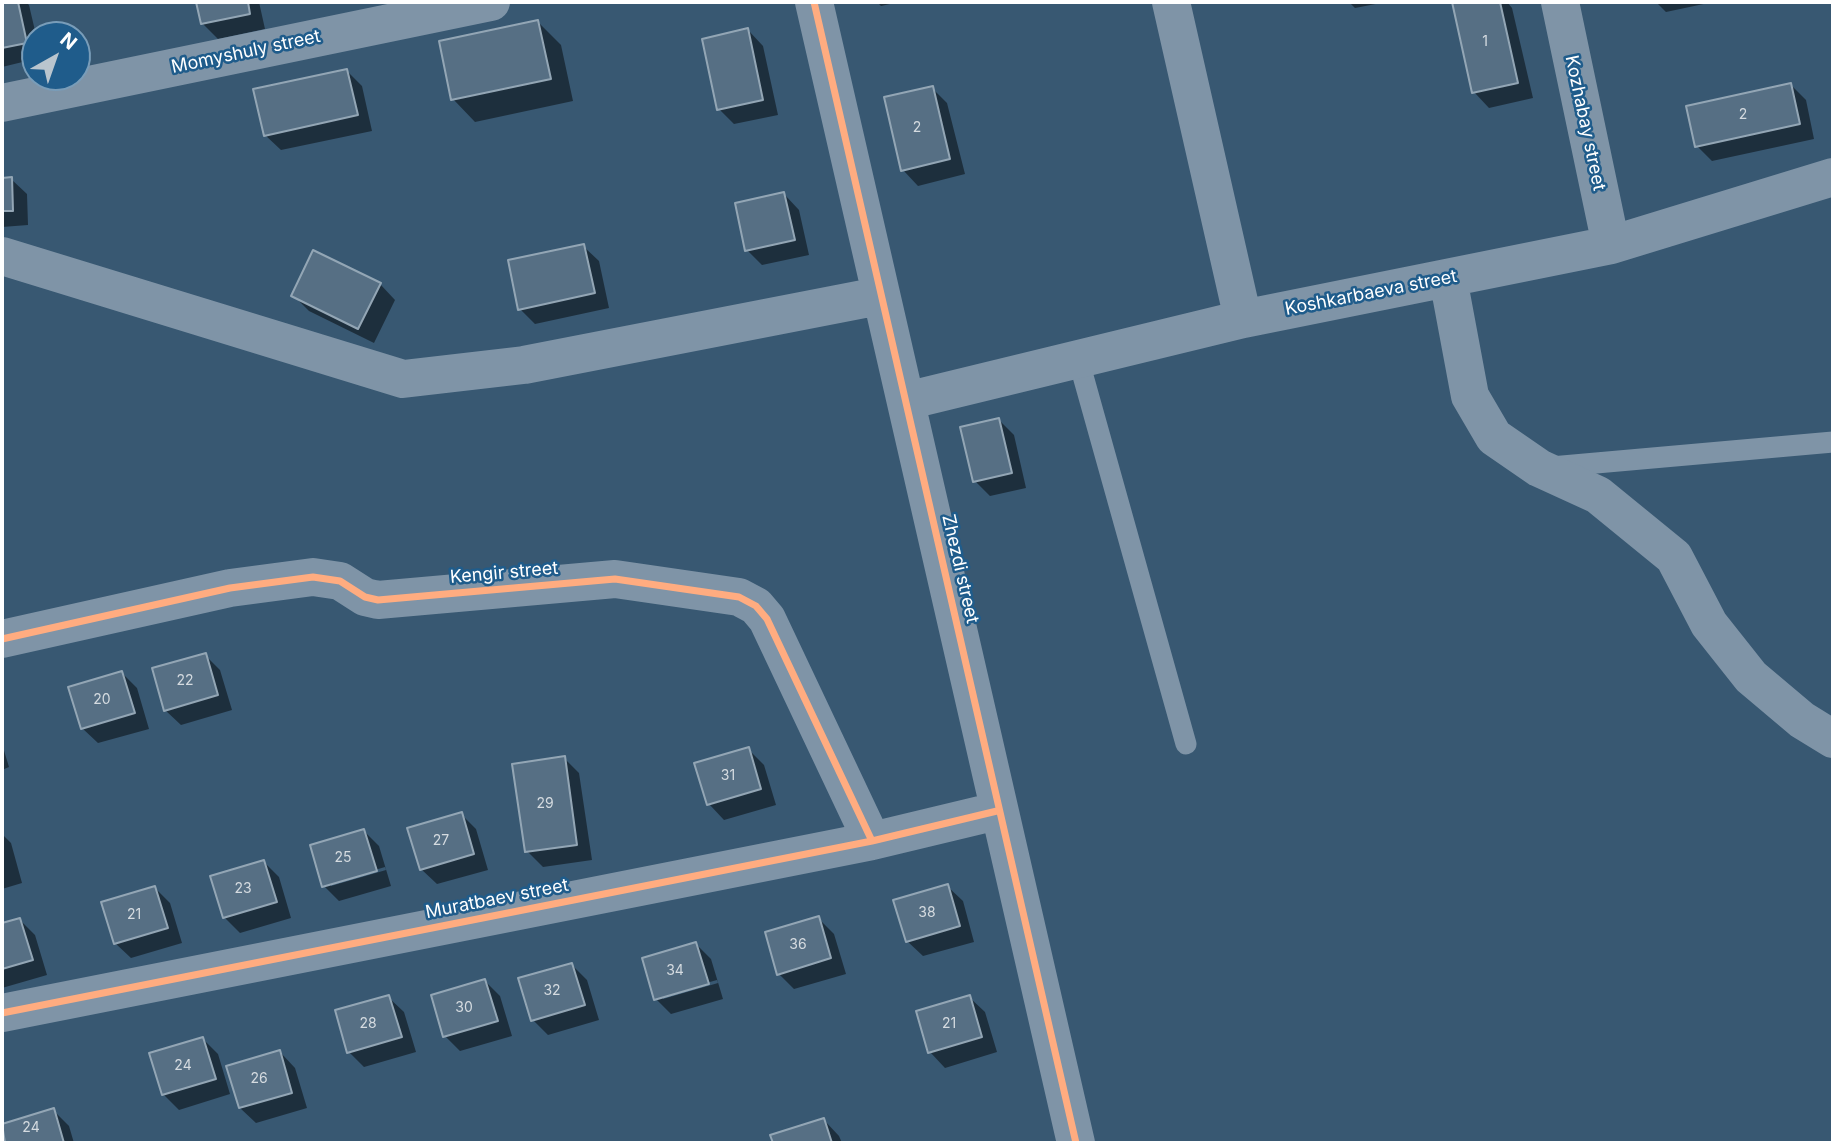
<!DOCTYPE html>
<style>
body{margin:0}
#map{position:relative;width:1835px;height:1145px;overflow:hidden;background:#385872;font-family:Inter,sans-serif}
canvas{display:block}
.frame{position:absolute;inset:0;border:4px solid #fff;pointer-events:none}
.north{position:absolute;left:21px;top:21px;width:70px;height:70px;box-sizing:border-box;background:#1f5c8b;border:2px solid #799db9;border-radius:50%;rotate:40deg;font-size:19px;font-weight:700;line-height:28px;text-align:center;color:#fff}
.north::after{content:'';display:block;margin:auto;width:24px;height:32px;background:#b9c5ce;clip-path:polygon(50% 0,100% 100%,50% 72%,0 100%)}
</style>
<div id="map">
<canvas width="1835" height="1145"></canvas>
<div class="frame"></div>
<div class="north">N</div>
</div>
<script>
const ctx = document.querySelector('canvas').getContext('2d');
ctx.lineJoin = 'round';
function fill(path, color) { ctx.fillStyle = color; ctx.fill(path, 'evenodd'); }
function trace(path, color, width, dash) { ctx.strokeStyle = color; ctx.lineWidth = width; ctx.lineCap = dash ? 'butt' : 'round'; ctx.setLineDash(dash || []); ctx.stroke(path); }
function drawText(font, color, halo, rows, align = 'center') {
  ctx.font = font + ' Inter,sans-serif'; ctx.lineWidth = 5; ctx.setLineDash([]); ctx.textBaseline = 'middle'; ctx.strokeStyle = halo; ctx.fillStyle = color; for (const [text, x, y, turn = 0] of rows) {
    ctx.save(); ctx.translate(x, y); ctx.rotate((+turn || 0) * Math.PI / 180); ctx.textAlign = isNaN(turn) ? turn : align; if (halo) ctx.strokeText(text, 0, 0); ctx.fillText(text, 0, 0); ctx.restore();
  }
}
const shadow = new Path2D(`
 M 2,2 L 26,2 L 29,5 L 36,35 L 35,59 L 2,67 Z
 M 198,2 L 259,2 L 265,29 L 218,39 L 202,23 Z
 M 877,2 L 899,2 L 881,6 Z
 M 1349,2 L 1386,2 L 1355,8 Z
 M 1454,2 L 1507,2 L 1512,8 L 1533,98 L 1489,108 L 1474,92 Z
 M 1656,2 L 1713,2 L 1666,12 Z
 M 538,22 L 561,45 L 573,101 L 475,122 L 453,99 Z
 M 748,30 L 763,46 L 778,115 L 734,124 L 719,109 Z
 M 347,71 L 362,86 L 372,131 L 281,150 L 265,135 Z
 M 1790,84 L 1806,100 L 1814,139 L 1712,161 L 1697,146 Z
 M 932,88 L 947,103 L 965,174 L 918,186 L 903,170 Z
 M 2,179 L 11,179 L 27,194 L 28,225 L 2,227 Z
 M 784,194 L 799,210 L 809,255 L 762,265 L 747,250 Z
 M 583,246 L 599,261 L 609,308 L 535,324 L 520,309 Z
 M 380,284 L 395,300 L 374,343 L 309,311 L 293,295 Z
 M 998,419 L 1014,435 L 1026,488 L 990,496 L 975,481 Z
 M 205,655 L 220,670 L 232,710 L 181,725 L 165,710 Z
 M 122,673 L 137,688 L 149,729 L 98,743 L 82,728 Z
 M 2,744 L 9,767 L 2,770 Z
 M 748,749 L 764,765 L 776,805 L 724,820 L 709,804 Z
 M 564,758 L 579,773 L 592,860 L 543,867 L 527,851 Z
 M 461,814 L 476,829 L 488,870 L 437,884 L 421,869 Z
 M 364,831 L 379,846 L 391,886 L 339,901 L 324,886 ZM 385,867 L 386,870 L 331,886 L 331,883 Z
 M 2,834 L 11,843 L 22,883 L 2,889 Z
 M 264,862 L 279,877 L 291,918 L 240,933 L 224,917 Z
 M 947,886 L 963,901 L 974,942 L 923,956 L 907,941 Z
 M 155,888 L 170,903 L 182,943 L 131,958 L 115,943 Z
 M 818,918 L 834,934 L 846,974 L 794,989 L 779,974 Z
 M 20,920 L 35,935 L 47,975 L 2,988 L 2,925 Z
 M 696,944 L 711,959 L 723,999 L 671,1014 L 656,999 ZM 717,980 L 718,983 L 663,999 L 663,995 Z
 M 572,965 L 587,980 L 599,1020 L 548,1035 L 533,1020 Z
 M 485,981 L 500,996 L 512,1036 L 460,1051 L 445,1036 Z
 M 388,997 L 404,1012 L 416,1052 L 364,1067 L 349,1052 Z
 M 969,997 L 985,1012 L 997,1052 L 945,1068 L 930,1052 Z
 M 203,1039 L 218,1054 L 230,1094 L 179,1110 L 163,1094 Z
 M 280,1052 L 295,1068 L 307,1108 L 256,1123 L 240,1108 Z
 M 53,1110 L 69,1126 L 74,1143 L 7,1143 L 2,1125 Z
 M 824,1120 L 839,1136 L 842,1143 L 775,1143 L 773,1136 Z`);
const building = new Path2D(`
 M 2,2 L 18,2 L 27,43 L 2,48 Z
 M 196,2 L 248,2 L 250,14 L 201,24 Z
 M 1452,2 L 1500,2 L 1518,83 L 1472,93 Z
 M 538,20 L 551,79 L 451,100 L 439,41 Z
 M 748,28 L 763,100 L 717,110 L 702,39 Z
 M 347,69 L 358,115 L 264,136 L 253,89 Z
 M 1791,83 L 1800,124 L 1695,147 L 1686,106 Z
 M 933,86 L 950,159 L 901,171 L 884,97 Z
 M 12,177 L 13,211 L 2,211 L 2,178 Z
 M 784,192 L 795,240 L 745,251 L 735,203 Z
 M 584,244 L 595,293 L 518,310 L 508,260 Z
 M 313,250 L 381,283 L 358,329 L 291,296 Z
 M 999,418 L 1012,473 L 973,482 L 960,427 Z
 M 206,653 L 218,695 L 164,711 L 152,668 Z
 M 122,671 L 135,713 L 81,729 L 68,687 Z
 M 749,747 L 761,789 L 707,805 L 694,763 Z
 M 565,756 L 577,845 L 525,852 L 512,764 Z
 M 462,812 L 474,854 L 420,870 L 407,828 Z
 M 364,829 L 377,871 L 322,887 L 310,845 Z
 M 264,860 L 277,902 L 223,918 L 210,876 Z
 M 948,884 L 960,926 L 906,942 L 893,900 Z
 M 155,886 L 168,928 L 114,944 L 101,902 Z
 M 819,916 L 831,958 L 777,975 L 765,932 Z
 M 20,918 L 33,960 L 2,969 L 2,923 Z
 M 696,942 L 709,984 L 654,1000 L 642,958 Z
 M 572,963 L 585,1005 L 531,1021 L 518,978 Z
 M 485,979 L 498,1021 L 443,1037 L 431,995 Z
 M 389,995 L 402,1037 L 347,1053 L 335,1010 Z
 M 970,995 L 982,1037 L 928,1053 L 916,1011 Z
 M 203,1037 L 216,1079 L 162,1095 L 149,1053 Z
 M 280,1050 L 292,1093 L 239,1108 L 226,1066 Z
 M 54,1108 L 64,1143 L 5,1143 L 2,1124 Z
 M 824,1118 L 832,1143 L 773,1143 L 770,1135 Z`);
const service = new Path2D(`
 M 1078,358 L 1186,744
 M 1551,467 L 1833,442`);
const minor = new Path2D(`
 M 814,2 L 1076,1143
 M 1171,2 L 1243,319
 M 1560,2 L 1611,245
 M 2,103 L 491,2
 M 2,256 L 403,379 L 524,365 L 879,296
 M 1448,278 L 1470,396 L 1494,437 L 1539,468 L 1598,495 L 1674,557 L 1709,624 L 1751,677 L 1802,720 L 1833,739
 M 906,401 L 1243,319 L 1611,245 L 1833,177
 M 2,639 L 230,588 L 313,577 L 340,581 L 365,597 L 378,600 L 615,579 L 739,597 L 756,606 L 767,619 L 872,841
 M 2,1013 L 872,841 L 997,811`);
const cycleway = new Path2D(`
 M 814,2 L 1076,1143
 M 2,639 L 230,588 L 313,577 L 340,581 L 365,597 L 378,600 L 615,579 L 739,597 L 756,606 L 767,619 L 872,841
 M 2,1013 L 872,841 L 997,811`);
const numberNames = [
 ["1",1485,42],
 ["2",1743,115],
 ["2",917,128],
 ["22",185,681],
 ["20",102,700],
 ["31",728,776],
 ["29",545,804],
 ["27",441,841],
 ["25",343,858],
 ["23",243,889],
 ["38",927,913],
 ["21",134,915],
 ["36",798,945],
 ["34",675,971],
 ["32",552,991],
 ["30",464,1008],
 ["28",368,1024],
 ["21",949,1024],
 ["24",183,1066],
 ["26",259,1079],
 ["24",31,1128]
];
const streetNames = [
 ["Momyshuly street",246,52,-12],
 ["Kozhabay street",1585,123,78],
 ["Koshkarbaeva street",1371,293,-11],
 ["Zhezdi street",960,569,77],
 ["Kengir street",504,573,-5],
 ["Muratbaev street",497,899,-11]
];
fill(shadow, '#0007');
fill(building, '#566f84');
trace(building, '#93a6b5', 2);
trace(service, '#7f94a7', 21);
trace(minor, '#7f94a7', 38);
trace(cycleway, '#ffac80', 7);
drawText('14px', '#d5dbe0', null, numberNames);
drawText('18px', '#fff', '#1f5c8b', streetNames);
</script>
